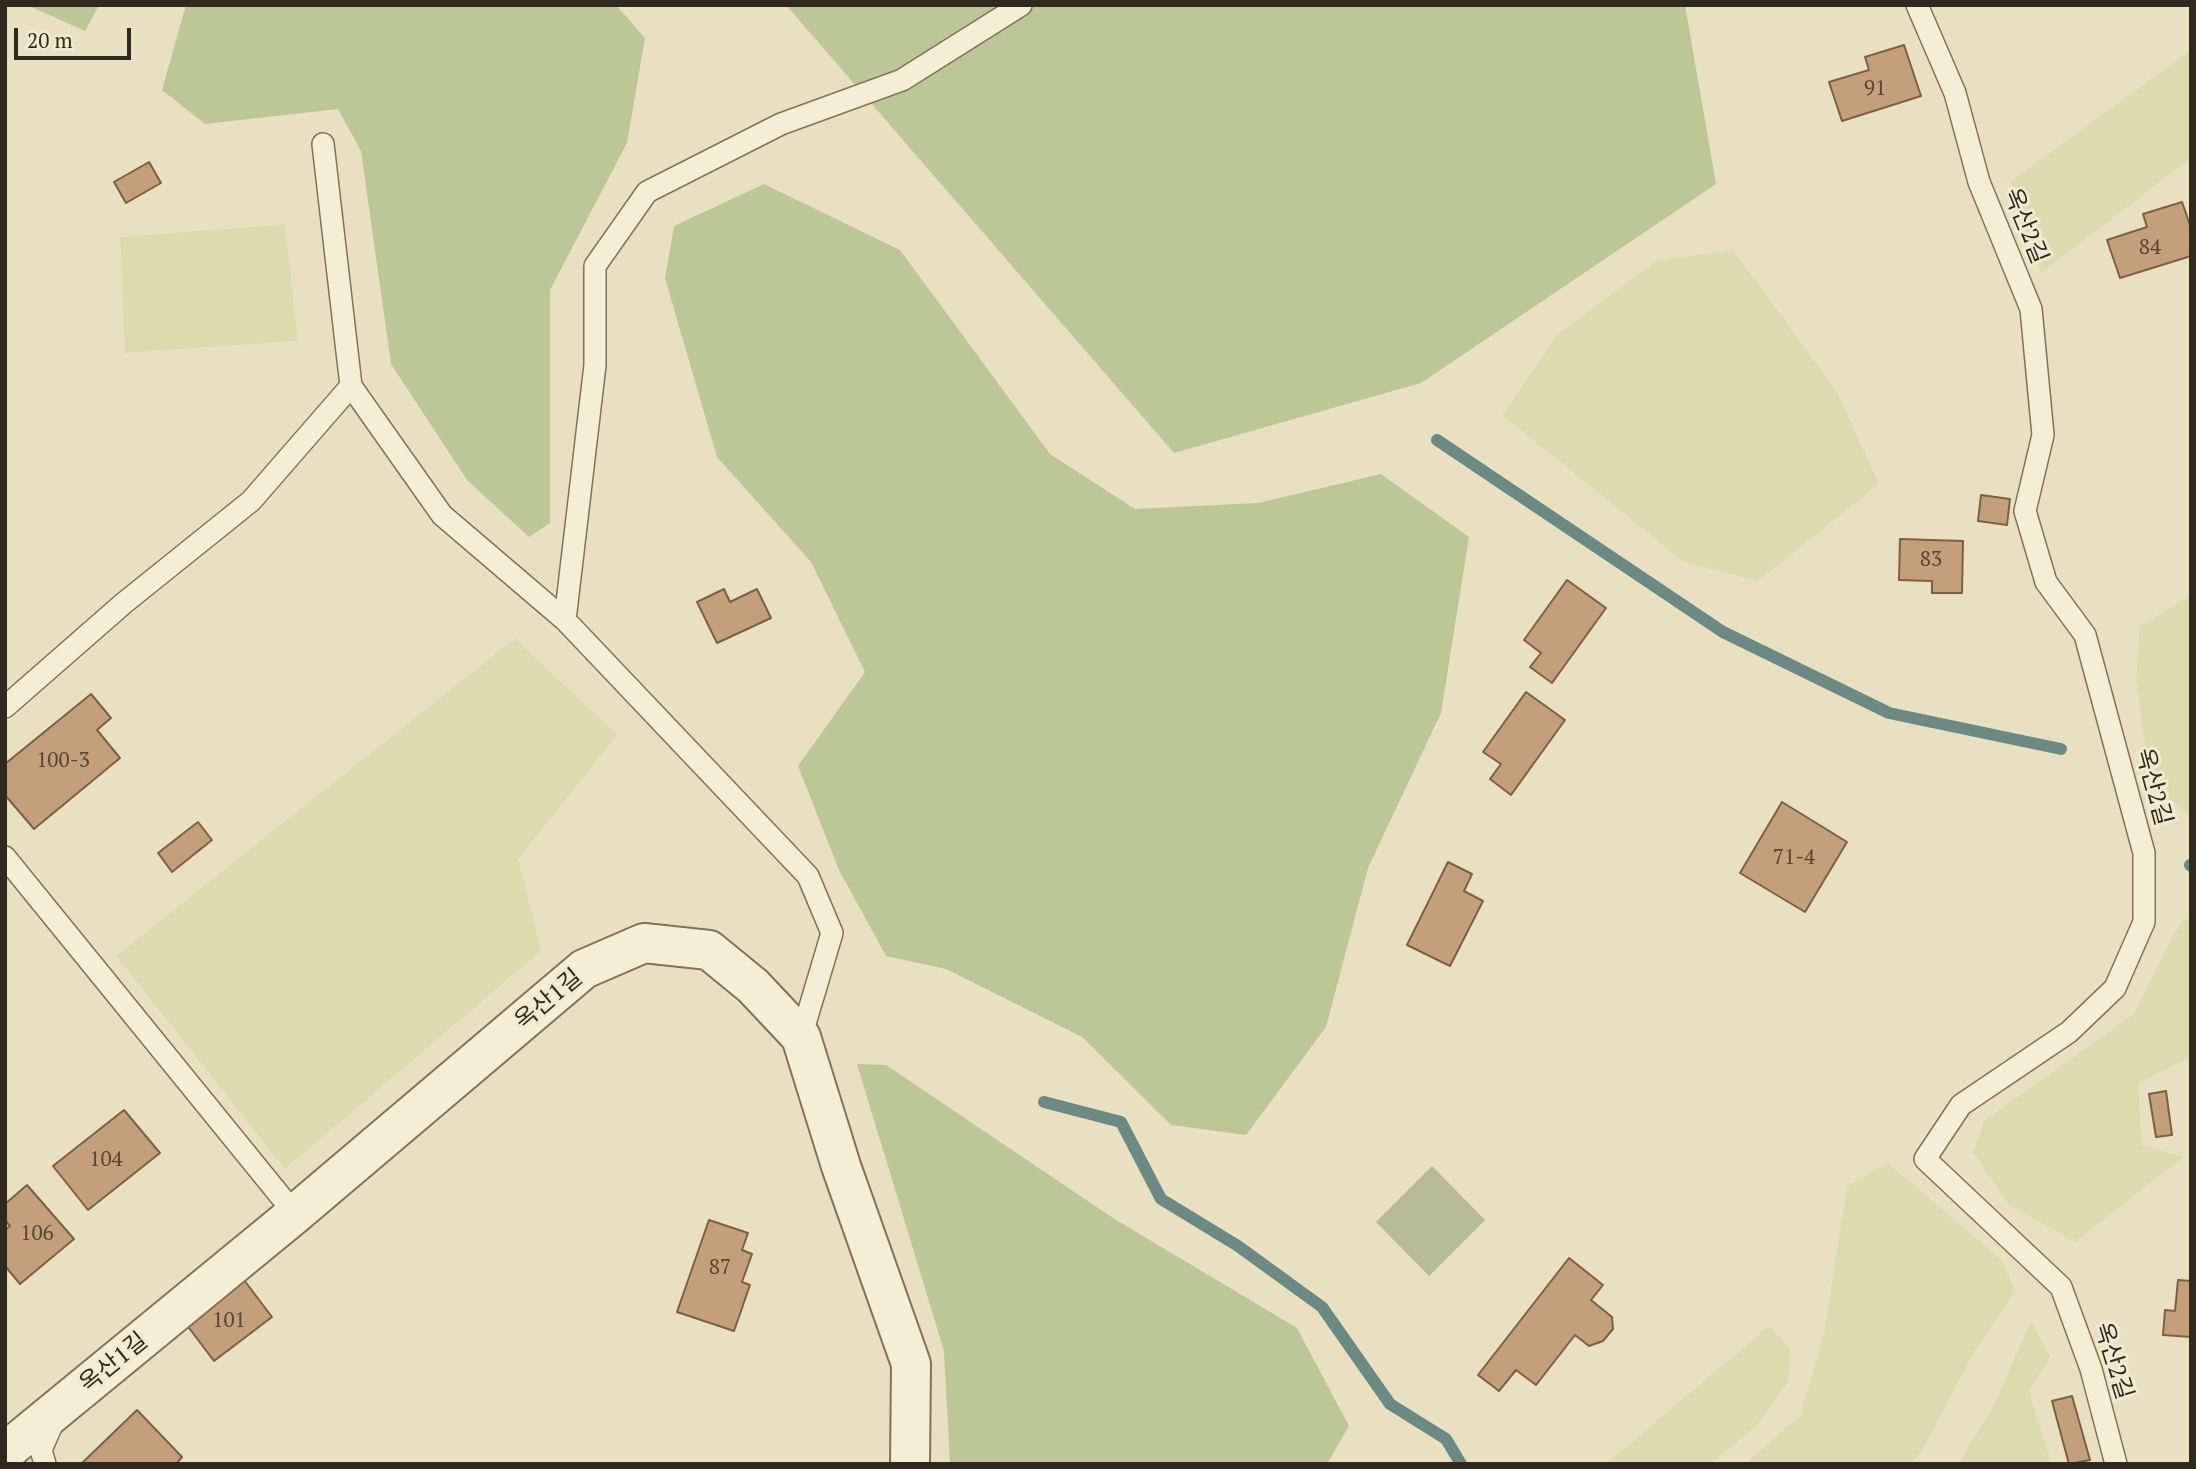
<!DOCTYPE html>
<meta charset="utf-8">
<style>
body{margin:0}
#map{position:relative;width:2196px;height:1469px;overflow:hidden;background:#e9e0c2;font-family:"PT Serif",serif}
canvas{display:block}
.frame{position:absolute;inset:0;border:7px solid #32291e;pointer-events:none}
.scale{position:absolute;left:14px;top:28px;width:117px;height:32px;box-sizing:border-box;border:4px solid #32291e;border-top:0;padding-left:9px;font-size:21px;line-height:24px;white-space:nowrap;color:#32291e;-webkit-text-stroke:5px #f2ead0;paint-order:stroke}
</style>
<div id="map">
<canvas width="2196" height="1469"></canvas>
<div class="frame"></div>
<div class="scale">20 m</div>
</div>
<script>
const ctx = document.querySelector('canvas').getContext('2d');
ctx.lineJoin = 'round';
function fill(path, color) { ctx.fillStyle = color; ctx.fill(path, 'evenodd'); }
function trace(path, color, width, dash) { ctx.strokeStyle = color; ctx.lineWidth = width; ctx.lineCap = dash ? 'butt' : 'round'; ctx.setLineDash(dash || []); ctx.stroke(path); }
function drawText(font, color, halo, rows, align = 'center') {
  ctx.font = font + ' "PT Serif","Noto Sans KR",serif'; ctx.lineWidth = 6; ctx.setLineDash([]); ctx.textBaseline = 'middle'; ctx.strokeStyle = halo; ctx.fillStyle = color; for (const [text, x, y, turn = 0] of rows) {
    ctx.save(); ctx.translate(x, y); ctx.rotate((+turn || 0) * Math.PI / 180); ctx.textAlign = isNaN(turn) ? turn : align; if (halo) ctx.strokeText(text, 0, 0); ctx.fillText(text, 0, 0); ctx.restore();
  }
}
const farmland = new Path2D(`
 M 2191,50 L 2191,158 L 2041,273 L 2011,181 Z
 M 285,224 L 298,341 L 125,353 L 120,237 Z
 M 1733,250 L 1836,390 L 1879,484 L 1758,581 L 1684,562 L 1502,415 L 1558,334 L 1656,261 Z
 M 2191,595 L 2191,817 L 2166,796 L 2145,746 L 2136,677 L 2140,626 Z
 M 515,638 L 617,735 L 518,859 L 541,951 L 285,1169 L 116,956 Z
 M 2185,918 L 2191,922 L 2191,1051 L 2188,1058 L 2138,1083 L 2142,1145 L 2184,1157 L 2075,1242 L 2008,1204 L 1973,1152 L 1985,1120 L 2134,1014 L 2172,937 Z
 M 1888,1163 L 2002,1260 L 2015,1292 L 1975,1350 L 1922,1451 L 1910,1464 L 1744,1464 L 1800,1416 L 1824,1334 L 1847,1186 Z
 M 2031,1321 L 2050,1357 L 2029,1392 L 2052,1464 L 1958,1464 L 1994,1405 Z
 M 1769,1326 L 1791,1350 L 1788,1382 L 1757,1426 L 1710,1464 L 1606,1464 Z`);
const green = new Path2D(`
 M 27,5 L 99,5 L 85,31 Z
 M 186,5 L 616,5 L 645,38 L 627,143 L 550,290 L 550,523 L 529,537 L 467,480 L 391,364 L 361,151 L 338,109 L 205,124 L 162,90 Z
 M 786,5 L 1685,5 L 1716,184 L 1421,383 L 1174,453 Z
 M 764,184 L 900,250 L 1050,454 L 1135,509 L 1258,503 L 1381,474 L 1469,537 L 1441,713 L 1368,868 L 1326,1027 L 1246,1135 L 1171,1125 L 1082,1037 L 946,969 L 886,956 L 839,870 L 798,766 L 865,672 L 811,562 L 717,457 L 665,278 L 674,226 Z
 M 857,1064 L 886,1065 L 1113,1218 L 1297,1328 L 1349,1426 L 1327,1464 L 950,1464 L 944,1351 Z`);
const cemetery = new Path2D(`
 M 1432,1166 L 1485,1220 L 1429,1276 L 1376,1222 Z`);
const stream = new Path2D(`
 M 1437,440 L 1723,632 L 1889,713 L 2061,749
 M 2190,865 L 2191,866
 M 1044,1102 L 1121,1122 L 1161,1199 L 1238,1246 L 1322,1307 L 1390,1404 L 1446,1439 L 1461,1464`);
const building = new Path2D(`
 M 1904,45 L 1921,96 L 1842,121 L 1829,82 L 1869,70 L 1865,57 Z
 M 149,162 L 161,183 L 126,203 L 114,182 Z
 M 2182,202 L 2191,228 L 2191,256 L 2120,278 L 2107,240 L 2147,227 L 2143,214 Z
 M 1981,495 L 2010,499 L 2007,525 L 1978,521 Z
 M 1900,539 L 1963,541 L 1962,593 L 1932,593 L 1932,581 L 1899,580 Z
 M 1567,580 L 1606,608 L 1552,683 L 1530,667 L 1541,653 L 1524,640 Z
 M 724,589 L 730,602 L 757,589 L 771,618 L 717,643 L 697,602 Z
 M 1526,692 L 1565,720 L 1511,795 L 1490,779 L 1501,764 L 1483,752 Z
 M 91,694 L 111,718 L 97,730 L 120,758 L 34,829 L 5,795 L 5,764 Z
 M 1782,802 L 1847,842 L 1805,912 L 1740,873 Z
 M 198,822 L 212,840 L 172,872 L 158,853 Z
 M 1448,862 L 1472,874 L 1464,891 L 1483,901 L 1450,966 L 1407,945 Z
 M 2166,1091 L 2172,1135 L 2156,1137 L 2149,1094 Z
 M 124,1110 L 160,1153 L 88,1210 L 53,1166 Z
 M 27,1185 L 74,1239 L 20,1284 L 5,1266 L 5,1230 L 10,1226 L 5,1220 L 5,1204 Z
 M 709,1220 L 748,1233 L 742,1250 L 752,1254 L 742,1282 L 750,1285 L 734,1331 L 677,1312 Z
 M 1569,1258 L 1603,1285 L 1591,1300 L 1612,1317 L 1613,1329 L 1603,1341 L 1589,1346 L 1575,1335 L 1536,1385 L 1516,1370 L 1499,1391 L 1478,1375 Z
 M 244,1280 L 272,1317 L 214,1361 L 186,1324 Z
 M 2178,1280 L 2191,1281 L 2191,1337 L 2163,1335 L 2165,1310 L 2175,1311 Z
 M 2072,1396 L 2090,1460 L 2069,1464 L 2052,1401 Z
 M 137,1410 L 182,1457 L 176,1464 L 81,1464 Z`);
const service = new Path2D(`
 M 1917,5 L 1955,93 L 1979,182 L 2031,309 L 2043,435 L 2025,511 L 2046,582 L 2085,635 L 2144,853 L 2144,922 L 2115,988 L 2069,1032 L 1961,1105 L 1925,1159 L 2061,1287 L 2091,1369 L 2116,1464
 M 323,144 L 351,386 L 442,515 L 565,620 L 808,876 L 832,933 L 801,1037
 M 565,620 L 595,365 L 595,266 L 647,192 L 781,124 L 902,80 L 1021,5
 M 5,707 L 124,603 L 251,501 L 351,386
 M 5,857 L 295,1214
 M 45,1464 L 41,1450 L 54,1420`);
const tertiary = new Path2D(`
 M 5,1452 L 295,1214 L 584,969 L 644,943 L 709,950 L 753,986 L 801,1037 L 841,1166 L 911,1364 L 910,1464`);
const numberNames = [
 ["91",1875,89],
 ["84",2150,248],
 ["83",1931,560],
 ["100-3",63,761],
 ["71-4",1794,858],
 ["104",106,1160],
 ["106",37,1234],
 ["87",720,1268],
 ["101",229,1321]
];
const streetNames = [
 ["옥산2길",2025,226,68],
 ["옥산2길",2153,787,75],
 ["옥산1길",549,1000,-40],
 ["옥산2길",2113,1361,73],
 ["옥산1길",114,1363,-39]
];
fill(farmland, '#dedab0');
fill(green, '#bdc697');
fill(cemetery, '#b4bb95');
trace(stream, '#6c8984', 12);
fill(building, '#c49f7b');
trace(building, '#7e5f43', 2);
trace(service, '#81725b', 24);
trace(tertiary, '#81725b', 42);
trace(service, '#f5eed4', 21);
trace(tertiary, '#f5eed4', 38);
drawText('21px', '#564635', null, numberNames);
drawText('24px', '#32291e', '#f2ead0', streetNames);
</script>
